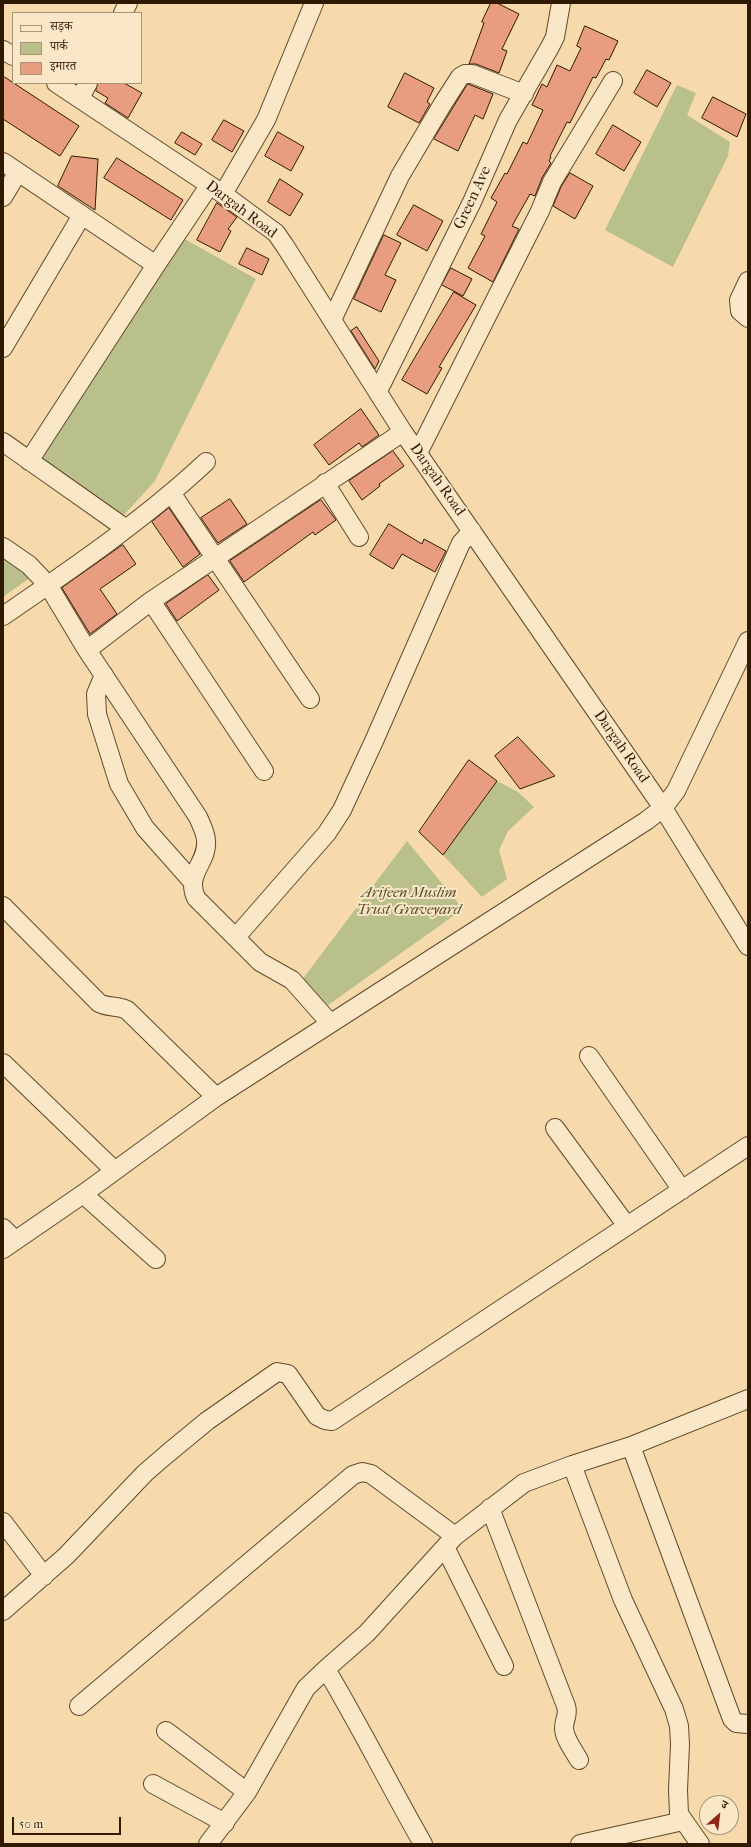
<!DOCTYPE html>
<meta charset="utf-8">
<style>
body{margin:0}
#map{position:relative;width:751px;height:1847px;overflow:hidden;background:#f6daab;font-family:"IM FELL French Canon","Noto Serif Devanagari",serif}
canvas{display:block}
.frame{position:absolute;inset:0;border:4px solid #2f1a00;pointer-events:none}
.legend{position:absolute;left:12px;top:12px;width:130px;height:72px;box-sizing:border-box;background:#f9e7c8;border:1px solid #a89578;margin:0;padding:5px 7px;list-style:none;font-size:12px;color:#2f1a00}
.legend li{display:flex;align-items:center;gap:8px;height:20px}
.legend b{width:20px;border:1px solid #a89578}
.north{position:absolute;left:699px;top:1795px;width:40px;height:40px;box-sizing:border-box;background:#f9e7c8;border:1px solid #a89578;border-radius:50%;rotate:28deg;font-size:11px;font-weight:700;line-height:16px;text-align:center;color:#2f1a00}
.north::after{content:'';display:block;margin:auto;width:14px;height:18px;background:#8f2418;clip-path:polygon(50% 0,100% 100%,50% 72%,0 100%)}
.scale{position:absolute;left:12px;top:1817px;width:109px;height:18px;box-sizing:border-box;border:2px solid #2f1a00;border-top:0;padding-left:5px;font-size:12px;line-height:14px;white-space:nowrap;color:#2f1a00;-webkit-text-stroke:3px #f9e7c8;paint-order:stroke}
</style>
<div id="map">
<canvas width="751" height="1847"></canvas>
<div class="frame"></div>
<ul class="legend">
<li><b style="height:5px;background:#f9e7c8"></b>सड़क</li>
<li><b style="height:11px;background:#bac08b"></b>पार्क</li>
<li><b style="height:11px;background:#e99d80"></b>इमारत</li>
</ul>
<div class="north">उ</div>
<div class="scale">50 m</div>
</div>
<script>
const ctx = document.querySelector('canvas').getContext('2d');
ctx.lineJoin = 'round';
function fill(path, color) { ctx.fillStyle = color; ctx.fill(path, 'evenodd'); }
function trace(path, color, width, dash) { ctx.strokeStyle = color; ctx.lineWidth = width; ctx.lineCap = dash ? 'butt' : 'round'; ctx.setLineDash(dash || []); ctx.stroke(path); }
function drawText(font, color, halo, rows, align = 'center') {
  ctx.font = font + ' "IM FELL French Canon",serif'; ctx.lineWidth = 4; ctx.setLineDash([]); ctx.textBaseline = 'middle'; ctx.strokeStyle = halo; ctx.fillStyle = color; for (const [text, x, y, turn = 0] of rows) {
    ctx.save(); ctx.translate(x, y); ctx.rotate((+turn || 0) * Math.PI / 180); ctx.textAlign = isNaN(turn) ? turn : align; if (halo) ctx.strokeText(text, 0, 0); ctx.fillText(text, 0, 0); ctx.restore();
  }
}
const green = new Path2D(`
 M 677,85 L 696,93 L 687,115 L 730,142 L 728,156 L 673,267 L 605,230 Z
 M 183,238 L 256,279 L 155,481 L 122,517 L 37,458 Z
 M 3,558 L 31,577 L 3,597 Z
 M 497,781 L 518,792 L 534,807 L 508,831 L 499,850 L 507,879 L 482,897 L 443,855 Z
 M 407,841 L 463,909 L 324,1008 L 301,981 Z`);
const building = new Path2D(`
 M 491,3 L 497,3 L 519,14 L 502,49 L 507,51 L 499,73 L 476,64 L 469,64 L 484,23 L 482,22 Z
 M 585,26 L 618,41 L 609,60 L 606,59 L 596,78 L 593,77 L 570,123 L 567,122 L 550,156 L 551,157 L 549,161 L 551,163 L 542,178 L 535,196 L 530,194 L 512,226 L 519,229 L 493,282 L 468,268 L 485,236 L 481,234 L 497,202 L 491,198 L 505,173 L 507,174 L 523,142 L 527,144 L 543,110 L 532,105 L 542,84 L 547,87 L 557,65 L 570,71 L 581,48 L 577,46 Z
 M 647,70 L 671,83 L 657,107 L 634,93 Z
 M 405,73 L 434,88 L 427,102 L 430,104 L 419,123 L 388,107 Z
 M 3,76 L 79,126 L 60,156 L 3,119 Z
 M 98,83 L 124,83 L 142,93 L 128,118 L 105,103 L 108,98 L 96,91 Z
 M 468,84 L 493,94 L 483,119 L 475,115 L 458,151 L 434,139 Z
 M 713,97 L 746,114 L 737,137 L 702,118 Z
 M 224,120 L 244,131 L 232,152 L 212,140 Z
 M 613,125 L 641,142 L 624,171 L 596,154 Z
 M 182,132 L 202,144 L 195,155 L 175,143 Z
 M 278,132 L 304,147 L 291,171 L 265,156 Z
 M 72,156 L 98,159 L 95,210 L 58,186 Z
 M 117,158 L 183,200 L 171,220 L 104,178 Z
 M 570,173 L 593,186 L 575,219 L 553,206 L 561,187 Z
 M 280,179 L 303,194 L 290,216 L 268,202 Z
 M 217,203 L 237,217 L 228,229 L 231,231 L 220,252 L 197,240 Z
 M 414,205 L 443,221 L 427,251 L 397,235 Z
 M 384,235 L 401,243 L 385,275 L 396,280 L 381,312 L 354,299 Z
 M 247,248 L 269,259 L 262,275 L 239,264 Z
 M 451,268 L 472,279 L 463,296 L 442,285 Z
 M 454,292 L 476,305 L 439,367 L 442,368 L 427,394 L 402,380 Z
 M 357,327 L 379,361 L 375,369 L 351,331 Z
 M 361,409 L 379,435 L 362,447 L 359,443 L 329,465 L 314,445 Z
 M 393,451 L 404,466 L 379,484 L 380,486 L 362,500 L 349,481 Z
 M 230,499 L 247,524 L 218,543 L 201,518 Z
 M 321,500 L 336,520 L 315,535 L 313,532 L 244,582 L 230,561 Z
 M 169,508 L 200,554 L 183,567 L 152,522 Z
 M 389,524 L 422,544 L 424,539 L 446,551 L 435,572 L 402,554 L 393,569 L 370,555 Z
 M 123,545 L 136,564 L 100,589 L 117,614 L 90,634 L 62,588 Z
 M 208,575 L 219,590 L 177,621 L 166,604 Z
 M 518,737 L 555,776 L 520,789 L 495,756 Z
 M 469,760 L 497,781 L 443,855 L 419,832 Z`);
const minor = new Path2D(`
 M 123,13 L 128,3
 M 3,50 L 13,56
 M 56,83 L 223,194 L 276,233 L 285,246 L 403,432 L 663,808 L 748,946
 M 80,98 L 88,83
 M 3,162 L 156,265
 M 223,194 L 266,120 L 314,3
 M 3,197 L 18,172
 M 748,281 L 739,300 L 740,311 L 748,318
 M 332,320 L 400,176 L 442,105 L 460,77 L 465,74 L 472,74 L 524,94
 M 3,348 L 82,215
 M 378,391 L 472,202 L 508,120 L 550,47 L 555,37 L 561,3
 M 3,442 L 125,528
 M 418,453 L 540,211 L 552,182 L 613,81
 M 29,461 L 156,265 L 209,186
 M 325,483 L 359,537
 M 172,494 L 310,699
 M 3,547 L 29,565 L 48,585 L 87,650 L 198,817 C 201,824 206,833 206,841 C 208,863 185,873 196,898 L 260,962 L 292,980 L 330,1023
 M 151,601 L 264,771
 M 3,616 C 72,569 145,519 206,462
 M 87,650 L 151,601 L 403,432
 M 104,675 L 96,694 L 97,714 L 119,784 L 145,828 L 192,881
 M 3,906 L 99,1003 C 108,1008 117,1005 127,1010 L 216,1097
 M 236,937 L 327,833 L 342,810 L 374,741 L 461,543 L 472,531
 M 589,1056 L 682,1190
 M 3,1063 L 114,1170
 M 555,1128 L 627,1226
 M 83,1194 L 156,1259
 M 3,1228 L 15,1240
 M 3,1249 L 83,1194 L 216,1097 L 646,821 L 663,808 L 676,791 L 748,641
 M 631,1446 L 732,1719 L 736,1723 L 748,1724
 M 572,1465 L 623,1600 L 674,1709 L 679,1726 L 680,1744 L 678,1790 L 679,1814 L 700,1844
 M 490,1508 L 566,1706 C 569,1715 564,1719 564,1728 C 564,1738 574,1751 579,1760
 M 3,1522 L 44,1576
 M 445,1547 L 504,1666
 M 3,1611 L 66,1556 L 145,1473 L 167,1454 L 207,1421 L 277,1372 L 288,1374 L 317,1416 L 325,1420 L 332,1421 L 748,1146
 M 326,1669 C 360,1726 390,1786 423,1844
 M 79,1706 L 353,1475 L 362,1472 L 371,1474 L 455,1536
 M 166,1731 L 247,1792
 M 153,1784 L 225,1823
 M 208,1844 L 247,1792 L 306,1688 L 326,1669 L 367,1633 L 455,1536 L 524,1483 L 572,1465 L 631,1446 L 748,1399
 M 580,1844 L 683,1821`);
const streetNames = [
 ["Green Ave",473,198,-65],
 ["Dargah Road",241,210,37],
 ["Dargah Road",437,480,55],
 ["Dargah Road",621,747,55]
];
const parkNames = [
 ["Arifeen Muslim",409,893],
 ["Trust Graveyard",409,910]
];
fill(green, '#bac08b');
fill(building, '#e99d80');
trace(building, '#2f1a00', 1);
trace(minor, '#614a2b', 20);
trace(minor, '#f9e7c8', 18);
drawText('15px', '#2f1a00', '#f9e7c8', streetNames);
drawText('italic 15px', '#594c2a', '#f9e7c8', parkNames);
</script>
